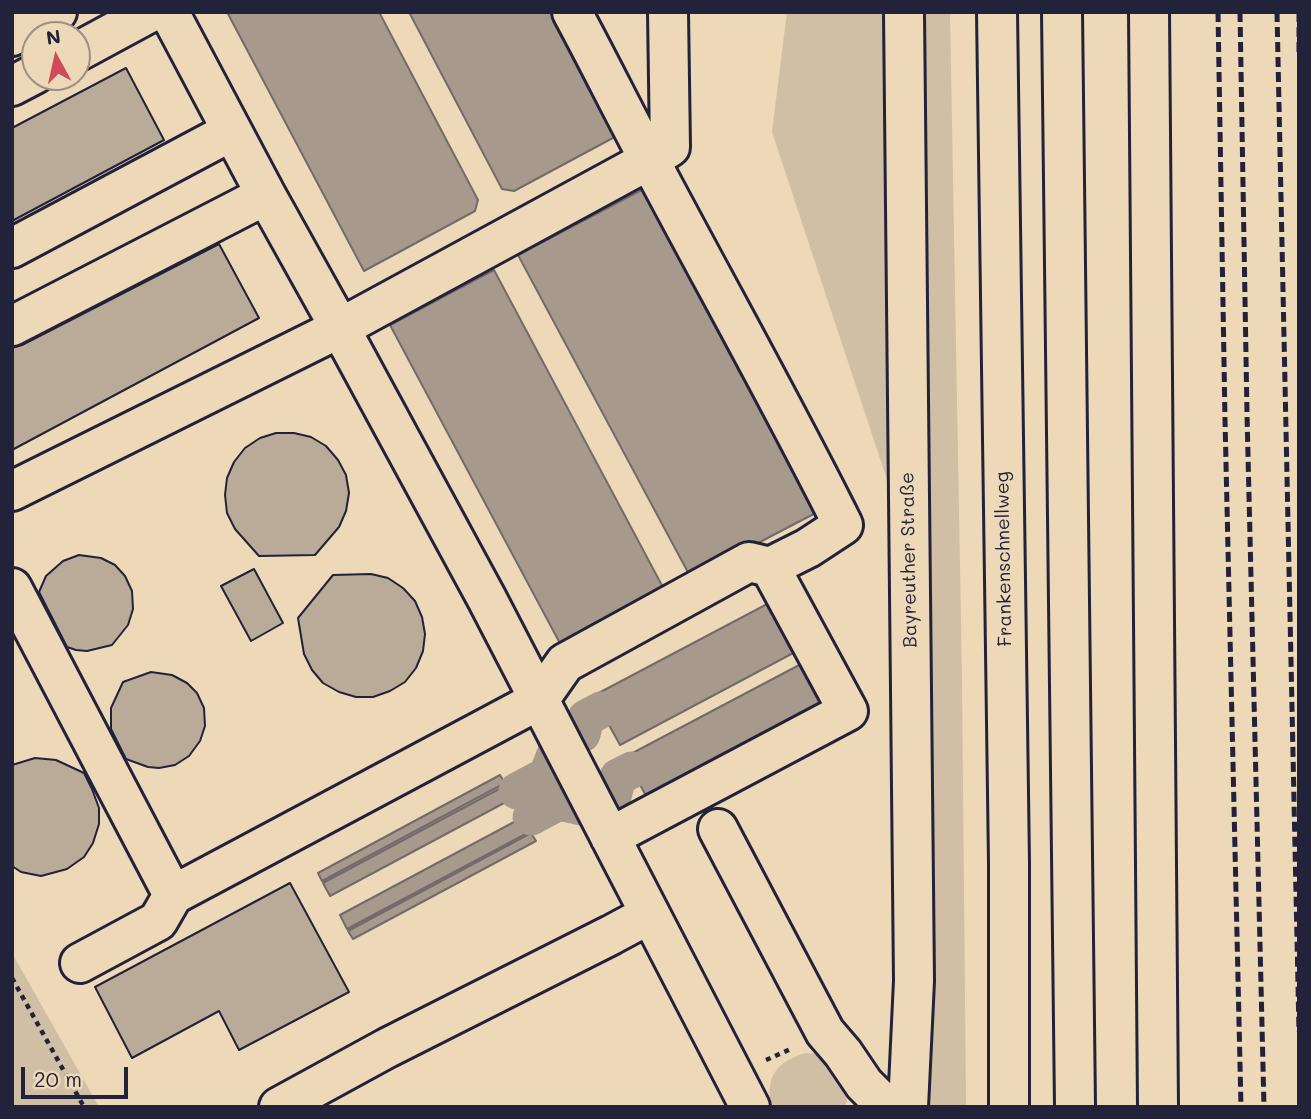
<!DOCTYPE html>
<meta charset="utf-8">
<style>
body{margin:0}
#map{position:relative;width:1311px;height:1119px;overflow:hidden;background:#edd9b7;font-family:Mali,sans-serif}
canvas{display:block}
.frame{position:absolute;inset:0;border:14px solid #22223b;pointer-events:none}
.north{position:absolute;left:21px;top:21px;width:70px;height:70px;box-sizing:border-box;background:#edd9b7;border:2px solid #9c9085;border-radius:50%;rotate:352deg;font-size:19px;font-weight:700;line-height:28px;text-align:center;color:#22223b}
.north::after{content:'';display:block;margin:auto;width:24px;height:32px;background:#d1495b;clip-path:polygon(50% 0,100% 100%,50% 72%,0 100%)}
.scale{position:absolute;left:21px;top:1067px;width:107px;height:32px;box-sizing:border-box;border:4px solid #22223b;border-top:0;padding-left:9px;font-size:21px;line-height:24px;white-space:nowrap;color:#22223b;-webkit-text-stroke:5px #edd9b7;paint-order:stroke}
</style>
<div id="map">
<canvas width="1311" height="1119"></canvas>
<div class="frame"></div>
<div class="north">N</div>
<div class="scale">20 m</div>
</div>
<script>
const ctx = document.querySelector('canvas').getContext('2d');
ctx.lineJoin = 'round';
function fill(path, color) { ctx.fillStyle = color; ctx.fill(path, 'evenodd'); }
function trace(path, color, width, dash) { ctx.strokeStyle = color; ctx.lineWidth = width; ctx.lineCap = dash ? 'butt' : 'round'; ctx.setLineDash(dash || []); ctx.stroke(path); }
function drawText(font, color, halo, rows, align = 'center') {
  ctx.font = font + ' Mali,sans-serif'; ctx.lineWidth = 6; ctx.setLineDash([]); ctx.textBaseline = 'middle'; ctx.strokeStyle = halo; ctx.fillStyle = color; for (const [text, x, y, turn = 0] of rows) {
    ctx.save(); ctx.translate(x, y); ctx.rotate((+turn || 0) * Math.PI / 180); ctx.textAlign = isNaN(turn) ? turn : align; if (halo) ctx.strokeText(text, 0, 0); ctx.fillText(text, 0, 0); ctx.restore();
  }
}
const green = new Path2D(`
 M 787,12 L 950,12 L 962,679 L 966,1107 L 895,1107 L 902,525 L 772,132 Z
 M 12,953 L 99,1107 L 12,1107 Z
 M 806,1053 L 819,1054 L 847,1084 L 847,1101 L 844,1107 L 771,1107 C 765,1077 777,1061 806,1053 Z`);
const water = new Path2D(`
 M 227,12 L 379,12 L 478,200 L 475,211 L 364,271 Z
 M 409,12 L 560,12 L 624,132 L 514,191 L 502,189 Z
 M 655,183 L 827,507 L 691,578 L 518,255 Z
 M 494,270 L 666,593 L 563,649 L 390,325 Z
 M 771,602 L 797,651 L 620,745 L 593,696 Z
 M 803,663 L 829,712 L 652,807 L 625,757 Z
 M 500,775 L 505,783 L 322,881 L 318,873 Z
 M 512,782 L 519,795 L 330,896 L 323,883 Z
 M 529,814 L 537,828 L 347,929 L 340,915 Z
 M 531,833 L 536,841 L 353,939 L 348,931 Z`);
const canal = new Path2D(`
 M 517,791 L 547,775 L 558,747 L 582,734 L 586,718 L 601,710
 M 531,817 L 559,802 L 590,809 L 613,796 L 618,777 L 632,770`);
const building = new Path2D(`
 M 126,68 L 164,140 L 12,221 L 12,128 Z
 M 219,244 L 259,318 L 12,450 L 12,348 L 22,345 Z
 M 276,433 L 294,433 L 311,437 L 326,446 L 338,460 L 346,475 L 349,493 L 346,511 L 339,527 L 315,555 L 259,556 L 235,529 L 227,513 L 225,495 L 227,478 L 234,462 L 245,448 L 260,438 Z
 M 79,555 L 101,558 L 115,565 L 125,576 L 132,591 L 133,609 L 128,625 L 112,645 L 87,651 L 76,650 L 67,647 L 39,592 L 46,576 L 63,561 Z
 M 254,569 L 283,623 L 251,641 L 221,586 Z
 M 371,574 L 388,578 L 403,588 L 415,601 L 422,617 L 425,634 L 423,651 L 416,668 L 405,682 L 390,691 L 373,697 L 356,697 L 339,692 L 323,683 L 312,670 L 304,654 L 298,618 L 333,575 Z
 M 151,672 L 172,675 L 187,683 L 197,693 L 204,708 L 205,726 L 200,741 L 189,756 L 175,765 L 159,768 L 148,767 L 126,759 L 111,729 L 111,708 L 123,682 Z
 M 35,758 L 56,760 L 84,773 L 92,789 L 99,808 L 99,824 L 93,843 L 84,857 L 67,869 L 41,876 L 21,872 L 12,866 L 12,765 Z
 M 290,883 L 349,992 L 239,1050 L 219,1011 L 132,1058 L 95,987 Z`);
const path = new Path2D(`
 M 12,978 L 84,1107
 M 766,1060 L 793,1048`);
const minor = new Path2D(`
 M 169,12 L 266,195 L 340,328 L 487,599 L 750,1107
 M 904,12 L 914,981 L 908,1107
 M 12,36 L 57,12
 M 77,52 L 151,12
 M 12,86 L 35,74
 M 12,248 L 232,131
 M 12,326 L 266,195
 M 12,491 L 340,328 L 649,160 L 670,147 L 668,12
 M 12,588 L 173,895
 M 718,829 L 825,1032 L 843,1053 L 864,1084 L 887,1107
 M 610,837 L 848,711 L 770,567
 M 80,963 L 158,921 L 173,895 L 539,700 L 565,663 L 749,562 L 770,567 L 808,548 L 843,525 C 782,403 715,284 651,163 C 624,113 599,62 572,12
 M 279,1107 L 387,1048 L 611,935 L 650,914`);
const major = new Path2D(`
 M 1149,12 L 1158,1107`);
const highway = new Path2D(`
 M 997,12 L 1009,864 L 1009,1107
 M 1062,12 L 1075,1107`);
const rail = new Path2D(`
 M 1218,12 L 1225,420 L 1241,1107
 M 1240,12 L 1247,414 L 1264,1107
 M 1277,12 L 1299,1032
 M 1299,12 L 1299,57`);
const streetNames = [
 ["Frankenschnellweg",1004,559,-91],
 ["Bayreuther Straße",909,560,-91]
];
fill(green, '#d0bea5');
fill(water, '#a79a8d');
trace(water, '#726a6c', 2);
trace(canal, '#a79a8d', 37);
fill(building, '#baab98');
trace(building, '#22223b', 2);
trace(minor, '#22223b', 44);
trace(major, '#22223b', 44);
trace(highway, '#22223b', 44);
trace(path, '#22223b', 4.5, [5, 5]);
trace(minor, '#edd9b7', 38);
trace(major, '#edd9b7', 38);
trace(highway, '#edd9b7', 38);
trace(rail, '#22223b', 5, [10, 5]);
drawText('19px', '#22223b', '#edd9b7', streetNames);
</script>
